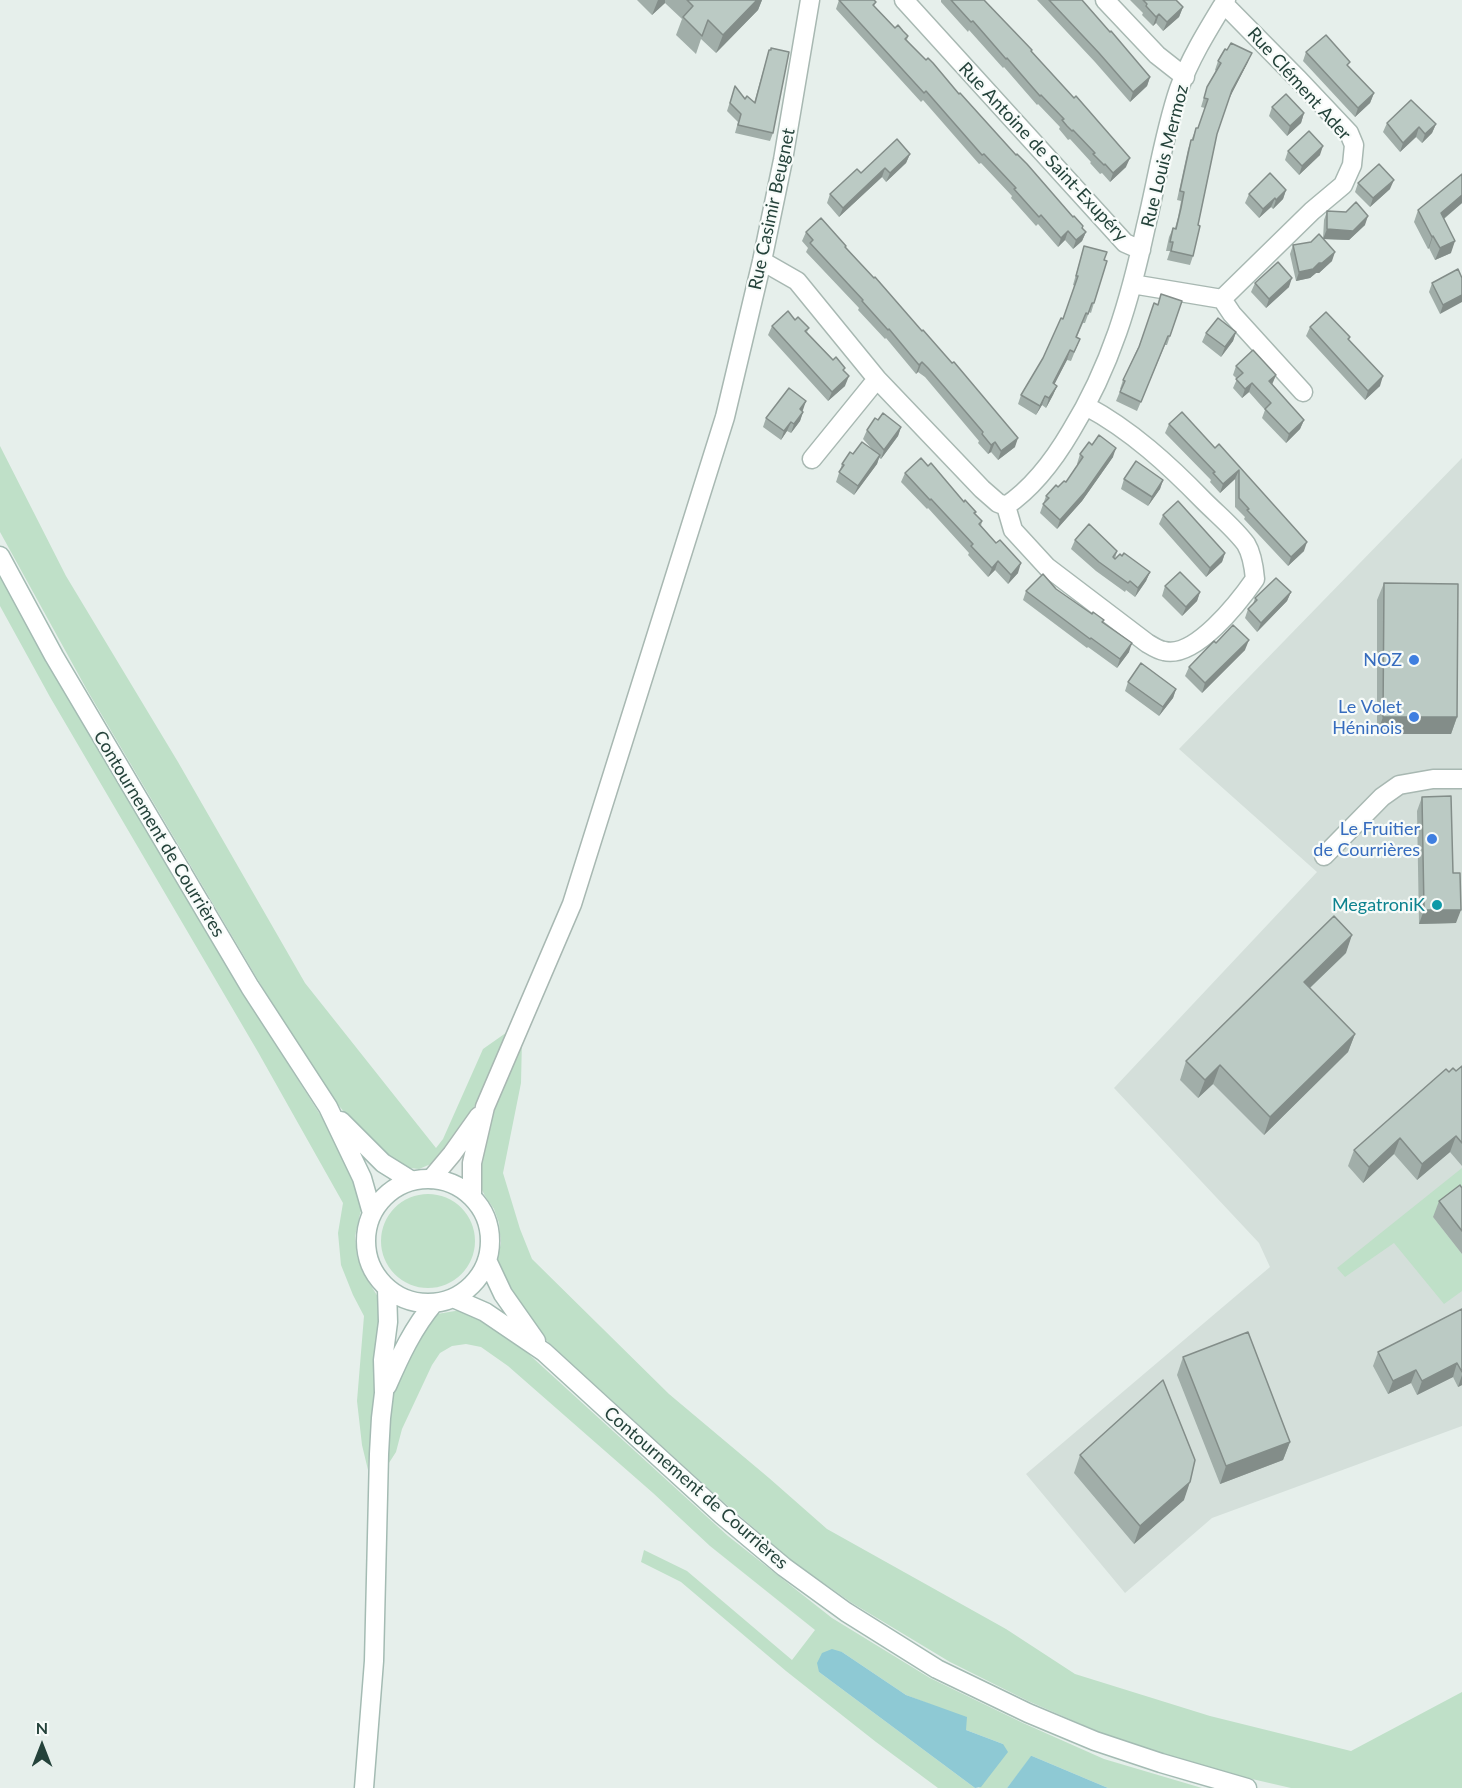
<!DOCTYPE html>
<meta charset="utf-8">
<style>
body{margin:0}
#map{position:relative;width:1462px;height:1788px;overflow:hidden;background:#e6efeb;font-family:Lato,sans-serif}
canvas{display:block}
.north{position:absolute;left:12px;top:1716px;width:60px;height:60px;-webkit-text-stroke:4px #f7fbf9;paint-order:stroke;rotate:0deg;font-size:16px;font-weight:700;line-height:24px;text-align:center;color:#24423a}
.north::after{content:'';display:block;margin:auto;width:21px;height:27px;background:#24423a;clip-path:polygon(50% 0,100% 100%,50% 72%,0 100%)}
</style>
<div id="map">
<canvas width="1462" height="1788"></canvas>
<div class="north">N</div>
</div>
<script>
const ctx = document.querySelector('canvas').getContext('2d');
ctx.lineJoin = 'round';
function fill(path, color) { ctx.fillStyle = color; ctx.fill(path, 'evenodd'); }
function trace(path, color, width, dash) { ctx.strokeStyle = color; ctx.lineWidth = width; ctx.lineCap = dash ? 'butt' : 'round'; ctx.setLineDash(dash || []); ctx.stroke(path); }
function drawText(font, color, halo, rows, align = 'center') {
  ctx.font = font + ' Lato,sans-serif'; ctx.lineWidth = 4.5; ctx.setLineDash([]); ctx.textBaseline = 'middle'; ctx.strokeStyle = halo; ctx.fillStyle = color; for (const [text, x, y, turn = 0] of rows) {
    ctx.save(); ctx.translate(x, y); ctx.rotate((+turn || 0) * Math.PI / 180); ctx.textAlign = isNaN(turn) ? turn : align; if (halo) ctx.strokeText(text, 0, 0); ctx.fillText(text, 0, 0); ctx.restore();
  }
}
const built = new Path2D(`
 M 1462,458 L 1462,1426 L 1212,1518 L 1125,1593 L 1026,1474 L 1270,1267 L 1259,1243 L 1114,1088 L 1317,872 L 1179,749 Z`);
const green = new Path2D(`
 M 0,446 L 66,576 L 178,762 L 305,983 L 436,1148 L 443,1139 L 483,1049 L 510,1030 L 486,1084 L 463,1128 L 438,1161 L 419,1169 L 399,1167 L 360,1130 L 332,1098 L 261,985 L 87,690 L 0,532 Z
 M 0,576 L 69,700 L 243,993 L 340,1146 L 363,1201 L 355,1236 L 357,1256 L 362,1271 L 378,1297 L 381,1309 L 368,1470 L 362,1445 L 357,1401 L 364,1316 L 353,1295 L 341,1265 L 338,1233 L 343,1203 L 258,1052 L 50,697 L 0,606 Z
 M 522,1039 L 521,1083 L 503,1173 L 520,1229 L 532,1259 L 669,1394 L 769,1478 L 827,1529 L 1006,1629 L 1075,1674 L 1210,1716 L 1351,1751 L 1462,1692 L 1462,1788 L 1291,1788 L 1239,1776 L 1173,1757 L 1106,1735 L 1028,1701 L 950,1662 L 852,1603 L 791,1560 L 720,1499 L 546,1340 L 529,1321 L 499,1277 L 497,1260 L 501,1243 L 499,1223 L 494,1209 L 485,1196 L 478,1182 L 478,1160 L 502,1082 Z
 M 1462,1168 L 1462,1197 L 1433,1217 L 1462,1254 L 1462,1291 L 1444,1304 L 1394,1243 L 1345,1277 L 1337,1268 Z
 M381 1241a47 47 0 1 1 94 0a47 47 0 1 1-94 0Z
 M 461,1310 L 472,1312 L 510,1337 L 728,1536 L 832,1618 L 930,1678 L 1023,1723 L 1104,1759 L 1202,1788 L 1108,1788 L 1032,1756 L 1007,1788 L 979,1788 L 1003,1744 L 966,1730 L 932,1705 L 906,1695 L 842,1652 L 819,1672 L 975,1788 L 938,1788 L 876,1742 L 786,1671 L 681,1582 L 641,1562 L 644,1550 L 687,1571 L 792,1660 L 815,1630 L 710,1546 L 653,1493 L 508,1366 L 481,1347 L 466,1344 L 452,1346 L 440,1353 L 432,1365 L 402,1429 L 396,1452 L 387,1466 L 391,1400 L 402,1364 L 429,1318 L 437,1314 Z`);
const water = new Path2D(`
 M 832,1649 L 842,1652 L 906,1695 L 967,1717 L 966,1730 L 1003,1744 L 1008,1752 L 981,1787 L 975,1788 L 819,1672 L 817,1663 L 822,1653 Z
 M 1031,1756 L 1032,1756 L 1108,1788 L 1007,1788 Z`);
const street = new Path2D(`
 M 904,0 L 1125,243 L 1141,250
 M 1105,0 L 1157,55 L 1185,77
 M 762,261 L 797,281 L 877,379 L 982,489 L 998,503 L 1006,506
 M 1132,284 L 1222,299 L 1232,314 L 1303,392
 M 1222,299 L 1312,211 L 1343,185 L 1352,165 L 1354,145 L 1349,133 L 1298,79 L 1224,4
 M 812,459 L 877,379
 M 1006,506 L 1013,530 L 1047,567 L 1147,643 C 1152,646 1158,650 1164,651 C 1195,659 1239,602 1255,579 C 1254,568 1252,554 1246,544 C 1234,528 1218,515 1204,501 C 1169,465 1131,430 1086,406
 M 1006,506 C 1034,487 1054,460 1071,431 C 1111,366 1130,300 1146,226 C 1157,181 1164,133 1179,89 C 1190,58 1209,28 1226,0
 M 1324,856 L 1382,797 L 1399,785 L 1433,779 L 1462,779
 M 431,1179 L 452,1154 L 479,1116
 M 472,1196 L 472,1163 L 485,1107 L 572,904 L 725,417 L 762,261 L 783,160 L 810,0`);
const secondary = new Path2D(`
 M 0,556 L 54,656 L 250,987 L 328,1107 L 362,1178 L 372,1213
 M 341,1121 L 383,1163 L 412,1181
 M366 1241a62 62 0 1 1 124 0a62 62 0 1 1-124 0Z
 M 487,1260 L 503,1294 L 536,1341
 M 453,1298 L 485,1312 L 544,1352 L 722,1515 L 784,1567 L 846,1612 L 937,1669 L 1028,1713 L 1095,1741 L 1161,1763 L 1247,1788
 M 387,1386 C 400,1356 413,1328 434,1303
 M 364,1788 L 374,1661 L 379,1454 L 381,1418 L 384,1393 L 383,1360 L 388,1322 L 387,1289`);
const wall = new Path2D(`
 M 637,0 L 762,0 L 758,10 L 716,53 L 701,39 L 696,54 L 676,35 L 682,19 L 665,3 L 652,15 Z
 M 839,0 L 876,2 L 874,6 L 895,28 L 908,36 L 907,40 L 959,94 L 1073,217 L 1083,226 L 1083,229 L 1086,232 L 1082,241 L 1073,249 L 1065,240 L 1058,247 L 1038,224 L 1036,226 L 1011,198 L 1012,196 L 981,163 L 979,164 L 923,100 L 921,102 L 836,9 Z
 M 941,0 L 984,0 L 1032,52 L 1126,167 L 1110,182 L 1102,173 L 1100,174 L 1090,163 L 1091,162 L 1070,139 L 1068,140 L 1064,135 L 1059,129 L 1060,127 L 1038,104 L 1037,105 L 1004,67 L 1003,68 L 969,30 L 968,32 L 941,2 Z
 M 1037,0 L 1082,0 L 1150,77 L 1147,86 L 1130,102 L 1095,62 Z
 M 1130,0 L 1176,0 L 1183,7 L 1179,17 L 1163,31 L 1156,23 L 1153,26 L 1142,15 L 1143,13 Z
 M 769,50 L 773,133 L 770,141 L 735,133 L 738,122 L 727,111 L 735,86 L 745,99 L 754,103 Z
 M 1306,52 L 1348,66 L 1374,93 L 1370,103 L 1355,117 L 1303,61 Z
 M 1218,61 L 1248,62 L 1229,98 L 1217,134 L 1198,225 L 1193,256 L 1190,265 L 1167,260 L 1170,251 L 1166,251 L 1169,237 L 1173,228 L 1175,228 L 1178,217 L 1181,201 L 1177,200 L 1188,149 L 1196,128 L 1198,128 L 1205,108 L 1201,107 L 1207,87 L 1216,71 L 1215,70 Z
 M 1272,107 L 1304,113 L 1301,123 L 1287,136 L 1269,116 Z
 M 1387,123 L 1436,124 L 1432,133 L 1422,143 L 1416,137 L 1400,152 L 1383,132 Z
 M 1288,151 L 1320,155 L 1299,175 L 1285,160 Z
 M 910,154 L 906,163 L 886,182 L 882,177 L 839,217 L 827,203 L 830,194 L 861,173 Z
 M 1462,174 L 1462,203 L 1444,219 L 1451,253 L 1435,260 L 1429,248 L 1428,249 L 1414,222 L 1418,210 Z
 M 1358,183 L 1390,189 L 1370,207 L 1355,192 Z
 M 1286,190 L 1283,199 L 1273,209 L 1271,207 L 1259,218 L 1245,203 L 1249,194 Z
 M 1327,211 L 1365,225 L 1349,240 L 1323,239 L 1324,220 Z
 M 806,232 L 846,246 L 846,247 L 1015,447 L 998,460 L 991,452 L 988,454 L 978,443 L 979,441 L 925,377 L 918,372 L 916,374 L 886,338 L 885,339 L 858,310 L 859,308 L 806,252 L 808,248 L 802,241 Z
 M 1293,245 L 1332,261 L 1319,273 L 1316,273 L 1310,278 L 1296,281 L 1290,254 Z
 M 1084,246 L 1094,303 L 1091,313 L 1089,312 L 1085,323 L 1083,323 L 1077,337 L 1080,339 L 1071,361 L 1067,360 L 1054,384 L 1057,386 L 1053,395 L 1046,408 L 1042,405 L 1036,415 L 1018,404 L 1021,395 L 1043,358 L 1063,319 L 1075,286 L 1073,285 Z
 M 1462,278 L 1440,314 L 1429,292 L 1432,283 Z
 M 1255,283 L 1289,287 L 1266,308 L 1251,292 Z
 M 1182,301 L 1167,345 L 1165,345 L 1137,411 L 1116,401 L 1121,389 L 1120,389 L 1123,380 L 1158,304 Z
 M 795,320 L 809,328 L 807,332 L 844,371 L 845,386 L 828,401 L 768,335 L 772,326 Z
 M 1310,327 L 1350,337 L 1349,340 L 1380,386 L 1365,400 L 1306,336 Z
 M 1236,332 L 1233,341 L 1221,357 L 1202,342 L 1206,333 Z
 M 1236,366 L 1276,375 L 1272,385 L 1304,420 L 1300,429 L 1286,443 L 1262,418 L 1265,410 L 1249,392 L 1242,398 L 1233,388 L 1237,379 L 1233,375 Z
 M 803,410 L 802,411 L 803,412 L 800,421 L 791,433 L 787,431 L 781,440 L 763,427 L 766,418 Z
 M 878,420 L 901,427 L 898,436 L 881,459 L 879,458 L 877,464 L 854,495 L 836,482 L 842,464 L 853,454 L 872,449 L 863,439 L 867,430 Z
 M 1169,424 L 1215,448 L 1219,444 L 1304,551 L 1288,566 L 1244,519 L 1245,517 L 1235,507 L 1235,479 L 1220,493 L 1210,482 L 1211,480 L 1165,433 Z
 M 1080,454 L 1113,457 L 1082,501 L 1057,529 L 1040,513 L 1046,496 L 1066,482 L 1078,465 L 1077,464 Z
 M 905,473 L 975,513 L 982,521 L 981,526 L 1018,573 L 1008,584 L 995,570 L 988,577 L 968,555 L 969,553 L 928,508 L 927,509 L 901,482 Z
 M 1124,479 L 1163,480 L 1160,489 L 1148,506 L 1121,489 Z
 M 1163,515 L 1225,553 L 1222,562 L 1206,577 L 1159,524 Z
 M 1075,540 L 1117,551 L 1115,559 L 1122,556 L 1150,572 L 1146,581 L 1135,597 L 1126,590 L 1125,592 L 1096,571 L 1071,549 Z
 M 1384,583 L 1457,717 L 1451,734 L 1377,734 L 1377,600 Z
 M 1165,586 L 1200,592 L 1197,601 L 1182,616 L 1162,596 Z
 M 1056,589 L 1103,623 L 1129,652 L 1117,668 L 1088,647 L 1087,648 L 1023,600 L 1026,591 Z
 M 1291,592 L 1287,601 L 1257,632 L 1245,618 L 1248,609 L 1253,604 L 1255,598 Z
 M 1216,643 L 1245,650 L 1202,693 L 1185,676 L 1189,667 Z
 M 1128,682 L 1176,689 L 1173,698 L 1159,716 L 1125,691 Z
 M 1422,797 L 1453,873 L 1456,923 L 1419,924 L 1417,811 Z
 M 1346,953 L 1310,988 L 1355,1034 L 1348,1052 L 1264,1135 L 1213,1084 L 1198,1098 L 1180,1080 L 1186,1061 Z
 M 1462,1066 L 1462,1166 L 1450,1152 L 1417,1180 L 1394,1154 L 1363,1183 L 1348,1166 L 1354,1150 L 1449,1072 L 1456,1071 Z
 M 1462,1188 L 1462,1254 L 1433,1217 L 1439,1201 Z
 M 1462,1309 L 1462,1385 L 1458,1387 L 1453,1377 L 1417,1395 L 1411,1383 L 1388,1394 L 1373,1366 L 1378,1352 Z
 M 1183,1357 L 1290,1442 L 1283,1460 L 1220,1484 L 1177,1375 Z
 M 1080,1455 L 1184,1500 L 1134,1544 L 1074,1473 Z`);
const shadedWall = new Path2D(`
 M 658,0 L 665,0 L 665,3 L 652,15 Z
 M 757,0 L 762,0 L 758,10 L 716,53 L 723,35 Z
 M 1183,7 L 1179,17 L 1163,31 L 1167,22 Z
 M 1159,14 L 1156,23 L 1153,26 L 1156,17 Z
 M 1252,53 L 1248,62 L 1229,99 L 1232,90 Z
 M 1150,77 L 1147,86 L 1130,102 L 1133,92 Z
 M 1374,93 L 1370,103 L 1355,117 L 1358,108 Z
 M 1304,113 L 1301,123 L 1287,136 L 1290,126 Z
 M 1436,124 L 1432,133 L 1422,143 L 1425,134 Z
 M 1419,127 L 1416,137 L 1400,152 L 1403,143 Z
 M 1323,146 L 1320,155 L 1299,175 L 1302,166 Z
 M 910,154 L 906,163 L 886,182 L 890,173 Z
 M 1130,158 L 1126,167 L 1110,182 L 1113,173 Z
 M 885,168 L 882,177 L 839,217 L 843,208 Z
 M 1394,180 L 1390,189 L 1370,207 L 1373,198 Z
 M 1286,190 L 1283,199 L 1273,209 L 1276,200 Z
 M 1462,195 L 1462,203 L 1436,225 L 1441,213 Z
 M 1275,198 L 1271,207 L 1259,218 L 1263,209 Z
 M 1368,216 L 1365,225 L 1349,240 L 1323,239 L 1327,229 Z
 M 1068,231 L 1065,240 L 1058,247 L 1061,238 Z
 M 1086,232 L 1082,241 L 1073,249 L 1076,240 Z
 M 1433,236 L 1429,248 L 1428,249 L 1432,237 Z
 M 1455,241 L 1451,253 L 1435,260 L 1440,248 Z
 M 1335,252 L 1332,261 L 1319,273 L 1316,273 L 1310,278 L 1296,281 L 1299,272 Z
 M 1292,278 L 1289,287 L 1266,308 L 1269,299 Z
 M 1462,295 L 1462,302 L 1440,314 L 1443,305 Z
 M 1236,332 L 1233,341 L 1221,357 L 1225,347 Z
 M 1070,350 L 1067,360 L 1050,393 L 1053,383 Z
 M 922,362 L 918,372 L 916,374 L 919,365 Z
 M 1276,375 L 1272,384 L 1265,390 L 1269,381 Z
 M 849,376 L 845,386 L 828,401 L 832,392 Z
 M 1383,376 L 1380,386 L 1365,400 L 1368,391 Z
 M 1252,383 L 1249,392 L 1242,398 L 1245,389 Z
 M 1057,386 L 1053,395 L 1046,408 L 1049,398 Z
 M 1045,396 L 1042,405 L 1036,415 L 1040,406 Z
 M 806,401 L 803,410 L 796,419 L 800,409 Z
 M 803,412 L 800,421 L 791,433 L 794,424 Z
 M 1304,420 L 1300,429 L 1286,443 L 1289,434 Z
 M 791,422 L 787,431 L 781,440 L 784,431 Z
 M 901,427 L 898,436 L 881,459 L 884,450 Z
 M 1018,438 L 1015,447 L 998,460 L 1001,451 Z
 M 995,442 L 991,452 L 988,454 L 991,445 Z
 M 1116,448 L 1113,457 L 1082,501 L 1057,529 L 1060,520 Z
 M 880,455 L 877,464 L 854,495 L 858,486 Z
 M 1239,470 L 1235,479 L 1220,493 L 1223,484 Z
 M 1163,480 L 1160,489 L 1148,506 L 1152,497 Z
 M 1307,542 L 1304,551 L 1288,566 L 1291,557 Z
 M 1225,553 L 1222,562 L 1206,577 L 1210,568 Z
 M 998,561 L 995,570 L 988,577 L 992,568 Z
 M 1021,563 L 1018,573 L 1008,584 L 1011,575 Z
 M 1150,572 L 1146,581 L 1135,597 L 1138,588 Z
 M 1200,592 L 1197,601 L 1182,616 L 1186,607 Z
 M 1291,592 L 1287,601 L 1257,632 L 1261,623 Z
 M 1249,640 L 1245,650 L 1202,693 L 1205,683 Z
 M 1132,643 L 1129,652 L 1117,668 L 1120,659 Z
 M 1176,689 L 1173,698 L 1159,716 L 1163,707 Z
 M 1383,717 L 1457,717 L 1451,734 L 1377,734 Z
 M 1424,910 L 1461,910 L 1456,923 L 1419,924 Z
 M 1352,935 L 1346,953 L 1297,1000 L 1304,982 Z
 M 1355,1034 L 1348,1052 L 1264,1135 L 1270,1117 Z
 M 1220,1065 L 1213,1084 L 1198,1098 L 1205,1080 Z
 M 1456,1136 L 1450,1152 L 1417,1180 L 1422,1164 Z
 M 1400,1138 L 1394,1154 L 1363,1183 L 1369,1167 Z
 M 1457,1363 L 1453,1377 L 1417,1395 L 1422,1381 Z
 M 1416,1370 L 1411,1383 L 1388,1394 L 1393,1381 Z
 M 1462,1375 L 1462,1385 L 1458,1387 Z
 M 1290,1442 L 1283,1460 L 1220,1484 L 1226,1466 Z
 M 1190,1482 L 1184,1500 L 1134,1544 L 1140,1526 Z`);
const building = new Path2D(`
 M 687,0 L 757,0 L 723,35 L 708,20 L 702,36 L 683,17 L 693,6 Z
 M 839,0 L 874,0 L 876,2 L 873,5 L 895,28 L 898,25 L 903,31 L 908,36 L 905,39 L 926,60 L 928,58 L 933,63 L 959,94 L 960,93 L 1016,155 L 1017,154 L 1027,164 L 1073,217 L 1074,216 L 1083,226 L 1082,228 L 1086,232 L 1076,240 L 1068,231 L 1061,238 L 1041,215 L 1039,217 L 1014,189 L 1016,188 L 984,154 L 982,155 L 926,91 L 924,93 Z
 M 951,0 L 984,0 L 1032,50 L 1031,51 L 1074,98 L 1076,96 L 1130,158 L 1113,173 L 1105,164 L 1104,165 L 1093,154 L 1095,153 L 1073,130 L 1072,131 L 1067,126 L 1062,120 L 1064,119 L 1041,95 L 1040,96 L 1007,58 L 1006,59 L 973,21 L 971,22 Z
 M 1049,0 L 1082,0 L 1110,32 L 1111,31 L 1150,77 L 1133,92 L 1099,53 Z
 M 1143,0 L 1176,0 L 1183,7 L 1167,22 L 1159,14 L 1156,17 L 1146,6 L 1147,4 Z
 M 1326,35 L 1350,62 L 1347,65 L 1374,93 L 1358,108 L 1306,52 Z
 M 1231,43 L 1252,53 L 1232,90 L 1217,134 L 1198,225 L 1200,226 L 1193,256 L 1171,251 L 1173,242 L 1170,242 L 1173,228 L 1176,229 L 1181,208 L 1184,192 L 1180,191 L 1191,140 L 1193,140 L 1196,128 L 1198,128 L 1208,99 L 1204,98 L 1207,87 L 1221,63 L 1218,61 L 1225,49 L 1227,50 Z
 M 771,48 L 789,52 L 773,133 L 738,125 L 741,114 L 730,103 L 735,86 L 745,99 L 747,96 L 755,103 L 769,50 L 771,50 Z
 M 1286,94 L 1304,113 L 1290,126 L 1272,107 Z
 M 1411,100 L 1436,124 L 1425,134 L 1419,127 L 1403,143 L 1387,123 Z
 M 1309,131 L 1323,146 L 1302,166 L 1288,151 Z
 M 897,139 L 910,154 L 890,173 L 885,168 L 843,208 L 830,194 L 857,169 L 861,173 Z
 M 1379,164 L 1394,180 L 1373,198 L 1358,183 Z
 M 1270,173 L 1286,190 L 1276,200 L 1275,198 L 1263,209 L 1249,194 Z
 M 1462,174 L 1462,195 L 1441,213 L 1455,241 L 1440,248 L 1433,236 L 1432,237 L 1418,210 Z
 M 1356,202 L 1368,216 L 1353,231 L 1327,229 L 1327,211 L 1346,212 Z
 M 821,218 L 846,246 L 845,247 L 874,278 L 875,277 L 922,331 L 923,330 L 952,363 L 954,362 L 1018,438 L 1001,451 L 995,442 L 991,445 L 982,434 L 983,432 L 928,368 L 922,362 L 919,365 L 889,329 L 888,330 L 862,301 L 863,300 L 810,243 L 813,240 L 806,232 Z
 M 1319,234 L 1335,252 L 1322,263 L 1319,263 L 1313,269 L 1299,272 L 1293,245 L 1311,242 Z
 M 1084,246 L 1107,252 L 1104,260 L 1107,261 L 1094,303 L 1092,303 L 1088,314 L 1086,313 L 1076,337 L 1080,339 L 1074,352 L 1070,350 L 1053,383 L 1057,386 L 1049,398 L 1045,396 L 1040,406 L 1021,395 L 1043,358 L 1061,318 L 1063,319 L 1078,276 L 1076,276 Z
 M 1278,262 L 1292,278 L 1269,299 L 1255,283 Z
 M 1458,269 L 1462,278 L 1462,295 L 1443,305 L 1432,283 Z
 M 1161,294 L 1182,301 L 1170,336 L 1168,336 L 1141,402 L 1120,392 L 1125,381 L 1123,380 L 1139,347 L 1154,303 L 1158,305 Z
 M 788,311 L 795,320 L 798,317 L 809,328 L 805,331 L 833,360 L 836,357 L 845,368 L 843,370 L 849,376 L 832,392 L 772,326 Z
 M 1326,312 L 1350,337 L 1348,339 L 1383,376 L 1368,391 L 1310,327 Z
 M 1218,318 L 1236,332 L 1225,347 L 1206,333 Z
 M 1253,350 L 1276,375 L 1269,381 L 1304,420 L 1289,434 L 1265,409 L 1271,403 L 1252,383 L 1245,389 L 1236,379 L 1243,373 L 1236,366 Z
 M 789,388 L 806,401 L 800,409 L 803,412 L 794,424 L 791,422 L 784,431 L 766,418 Z
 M 1182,412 L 1215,448 L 1219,444 L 1307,542 L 1291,557 L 1247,510 L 1249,509 L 1239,498 L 1239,470 L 1223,484 L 1213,473 L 1215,472 L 1169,424 Z
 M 883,413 L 901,427 L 884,450 L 867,430 L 875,418 L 878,420 Z
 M 1099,435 L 1116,448 L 1085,492 L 1060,520 L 1043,504 L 1049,498 L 1046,496 L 1056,485 L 1058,487 L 1064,481 L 1066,482 L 1083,457 L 1080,454 L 1089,442 L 1092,445 Z
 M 862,442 L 880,455 L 858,486 L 839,472 L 844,465 L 842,464 L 850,452 L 853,454 Z
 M 921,458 L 928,466 L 931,463 L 964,502 L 965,500 L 976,512 L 974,513 L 982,521 L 979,524 L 996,543 L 1000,540 L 1021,563 L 1011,575 L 998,561 L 992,568 L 971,546 L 973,544 L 931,499 L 930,500 L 905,473 Z
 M 1136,461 L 1163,480 L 1152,497 L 1124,479 Z
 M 1178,501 L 1225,553 L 1210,568 L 1163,515 Z
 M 1089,524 L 1117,551 L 1113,557 L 1115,559 L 1120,554 L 1122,556 L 1124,553 L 1150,572 L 1138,588 L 1130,581 L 1128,583 L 1099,562 L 1075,540 Z
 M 1180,572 L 1200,592 L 1186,607 L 1165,586 Z
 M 1043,574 L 1056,589 L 1092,614 L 1093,612 L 1104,620 L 1102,622 L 1132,643 L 1120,659 L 1091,638 L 1090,639 L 1026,591 Z
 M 1276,578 L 1291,592 L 1261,623 L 1248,609 L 1257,600 L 1255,598 Z
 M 1384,583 L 1458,584 L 1457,717 L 1383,717 Z
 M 1233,625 L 1249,640 L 1205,683 L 1189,667 L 1214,641 L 1216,643 Z
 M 1141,663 L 1176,689 L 1163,707 L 1128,682 Z
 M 1451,796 L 1453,873 L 1460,873 L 1461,910 L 1424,910 L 1422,797 Z
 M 1334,916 L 1352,935 L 1304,982 L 1355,1034 L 1270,1117 L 1220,1065 L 1205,1080 L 1186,1061 Z
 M 1462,1066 L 1462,1143 L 1456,1136 L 1422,1164 L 1400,1138 L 1369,1167 L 1354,1150 L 1446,1069 L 1449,1072 L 1453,1068 L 1456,1071 Z
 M 1460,1185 L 1462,1188 L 1462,1231 L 1439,1201 Z
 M 1462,1309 L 1462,1372 L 1457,1363 L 1422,1381 L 1416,1370 L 1393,1381 L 1378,1352 Z
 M 1248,1332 L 1290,1442 L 1226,1466 L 1183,1357 Z
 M 1163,1380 L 1195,1460 L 1190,1482 L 1140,1526 L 1080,1455 Z`);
const markers = [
 [1414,660,6,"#3f7fe0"],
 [1414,717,6,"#3f7fe0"],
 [1432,839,6,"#3f7fe0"],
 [1437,905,6,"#0f9aa8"]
];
const streetNames = [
 ["Rue Clément Ader",1299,84,48],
 ["Rue Antoine de Saint-Exupéry",1043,152,47],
 ["Rue Louis Mermoz",1165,156,-76],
 ["Rue Casimir Beugnet",772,209,-78],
 ["Contournement de Courrières",159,834,59],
 ["Contournement de Courrières",696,1488,41]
];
const shopNames = [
 ["NOZ",1402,660],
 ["Le Volet",1402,707],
 ["Héninois",1402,728],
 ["Le Fruitier",1420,829],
 ["de Courrières",1420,850]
];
const cultureNames = [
 ["MegatroniK",1425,905]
];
fill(built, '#d4dfda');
fill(green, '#bfe0c8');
fill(water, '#8ec9d4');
trace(street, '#a8b8b2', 21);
trace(secondary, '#a4bbb3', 21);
trace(street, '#fff', 18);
trace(secondary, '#fff', 18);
fill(wall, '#a1aea9');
fill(shadedWall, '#838d89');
fill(building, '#bbcac4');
trace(building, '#838d89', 1.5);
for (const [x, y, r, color] of markers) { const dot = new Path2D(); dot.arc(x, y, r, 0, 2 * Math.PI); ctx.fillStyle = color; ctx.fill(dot); trace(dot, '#f7fbf9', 2); }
drawText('18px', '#24423a', '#f7fbf9', streetNames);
drawText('18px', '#366cbe', '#f7fbf9', shopNames, 'right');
drawText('18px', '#0d838f', '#f7fbf9', cultureNames, 'right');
</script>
